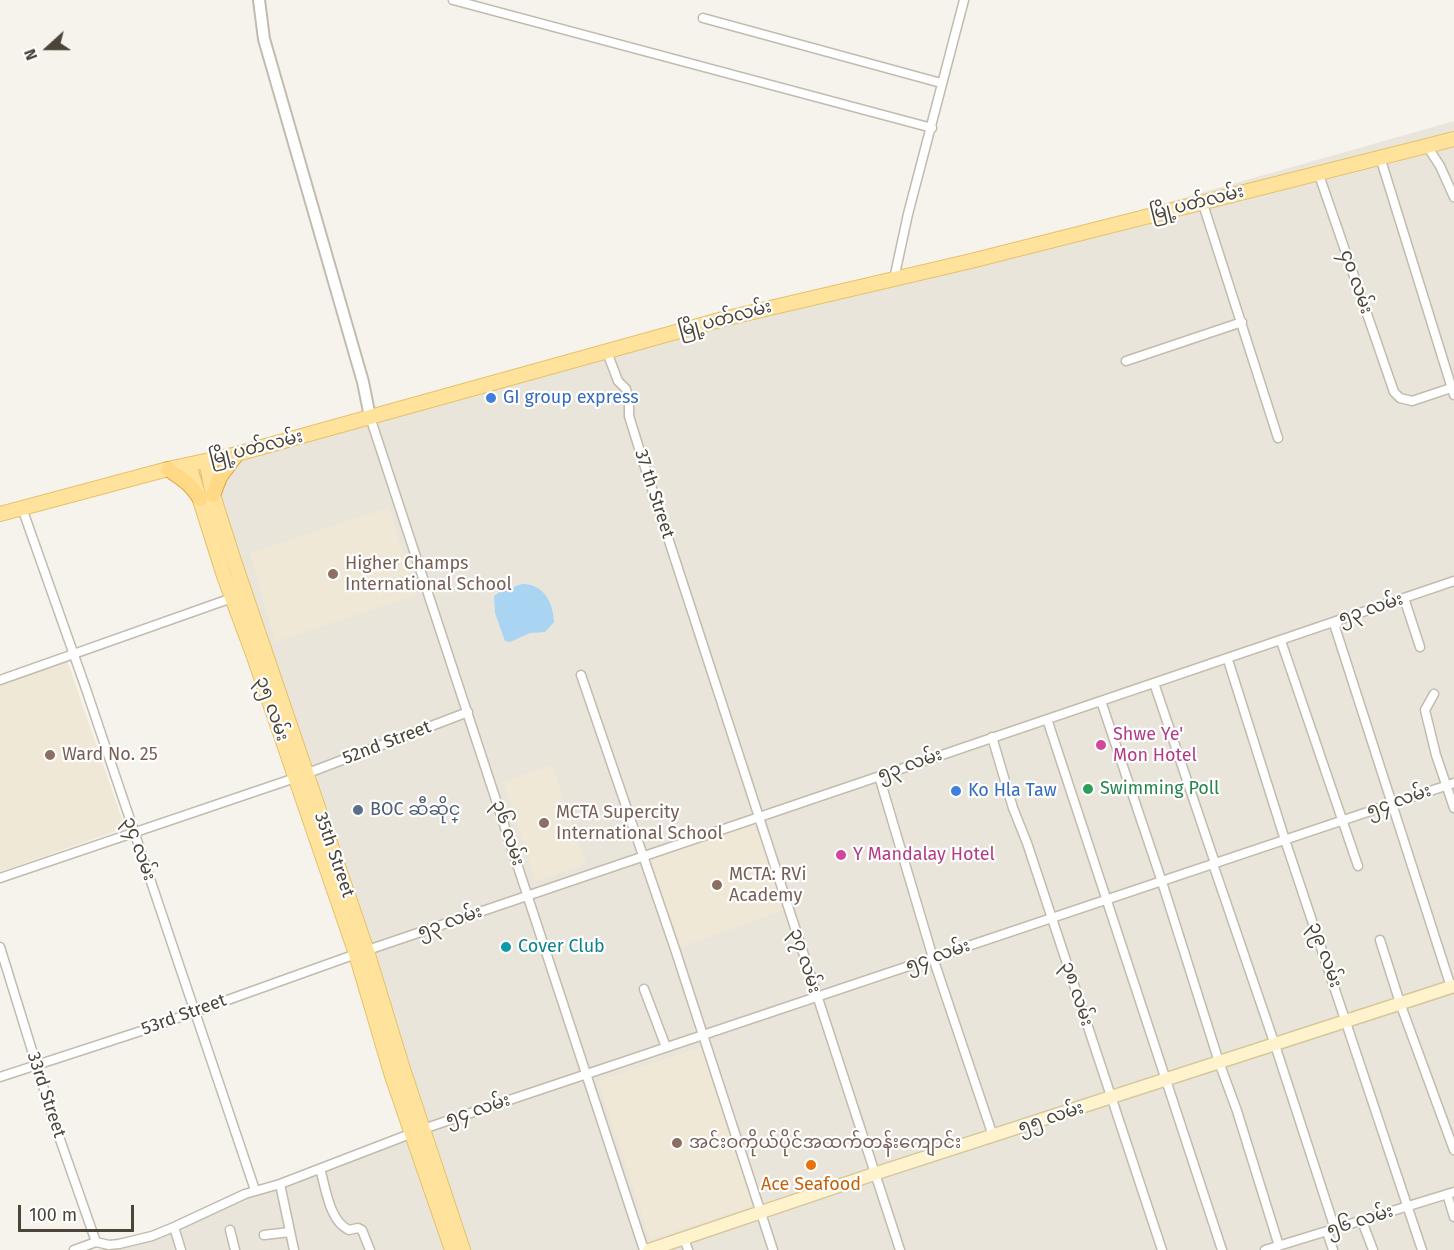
<!DOCTYPE html>
<meta charset="utf-8">
<style>
body{margin:0}
#map{position:relative;width:1454px;height:1250px;overflow:hidden;background:#f6f3ec;font-family:"Fira Sans",sans-serif}
canvas{display:block}
.north{position:absolute;left:18px;top:18px;width:60px;height:60px;-webkit-text-stroke:4px #fff;paint-order:stroke;rotate:249deg;font-size:16px;font-weight:700;line-height:24px;text-align:center;color:#4b4439}
.north::after{content:'';display:block;margin:auto;width:21px;height:27px;background:#4b4439;clip-path:polygon(50% 0,100% 100%,50% 72%,0 100%)}
.scale{position:absolute;left:18px;top:1205px;width:116px;height:27px;box-sizing:border-box;border:3px solid #4b4439;border-top:0;padding-left:8px;font-size:18px;line-height:21px;white-space:nowrap;color:#4b4439;-webkit-text-stroke:4px #fff;paint-order:stroke}
</style>
<div id="map">
<canvas width="1454" height="1250"></canvas>
<div class="north">N</div>
<div class="scale">100 m</div>
</div>
<script>
const ctx = document.querySelector('canvas').getContext('2d');
ctx.lineJoin = 'round';
function fill(path, color) { ctx.fillStyle = color; ctx.fill(path, 'evenodd'); }
function trace(path, color, width, dash) { ctx.strokeStyle = color; ctx.lineWidth = width; ctx.lineCap = dash ? 'butt' : 'round'; ctx.setLineDash(dash || []); ctx.stroke(path); }
function drawText(font, color, halo, rows, align = 'center') {
  ctx.font = font + ' "Fira Sans","Noto Sans Myanmar",sans-serif'; ctx.lineWidth = 4.5; ctx.setLineDash([]); ctx.textBaseline = 'middle'; ctx.strokeStyle = halo; ctx.fillStyle = color; for (const [text, x, y, turn = 0] of rows) {
    ctx.save(); ctx.translate(x, y); ctx.rotate((+turn || 0) * Math.PI / 180); ctx.textAlign = isNaN(turn) ? turn : align; if (halo) ctx.strokeText(text, 0, 0); ctx.fillText(text, 0, 0); ctx.restore();
  }
}
const residential = new Path2D(`
 M 1454,121 L 1454,1250 L 98,1250 L 419,1137 L 188,469 L 888,282 Z`);
const education = new Path2D(`
 M 389,507 L 416,595 L 275,642 L 250,553 Z
 M 67,660 L 125,828 L 0,872 L 0,686 Z
 M 552,765 L 586,864 L 536,881 L 503,782 Z
 M 756,823 L 784,910 L 679,948 L 650,860 Z
 M 703,1046 L 756,1205 L 650,1240 L 598,1081 Z`);
const water = new Path2D(`
 M 522,584 C 544,584 553,602 554,622 L 545,632 L 530,633 L 510,642 L 505,641 L 495,613 L 494,596 L 500,592 Z`);
const minor = new Path2D(`
 M 453,0 L 932,128
 M 703,18 L 941,83
 M 1427,146 L 1440,166 L 1454,197
 M 1380,157 L 1454,395
 M 1318,172 L 1394,392 L 1400,398 L 1412,401 L 1454,387
 M 1202,201 L 1278,438
 M 894,279 L 908,214 L 964,0
 M 607,352 L 618,381 L 626,389 L 629,401 L 629,416 L 642,458 L 900,1250
 M 1126,361 L 1242,322
 M 370,417 L 644,1250
 M 22,508 L 86,689 L 255,1190
 M 1404,598 L 1420,647
 M 1340,619 L 1335,627 L 1451,987
 M 1281,641 L 1358,866
 M 1228,660 L 1285,840 L 1422,1250
 M 581,675 L 675,949 L 773,1250
 M 0,680 L 232,598
 M 1154,683 L 1215,863
 M 1434,694 L 1425,710 L 1436,755 L 1454,808
 M 1101,701 L 1162,882 L 1219,1062 L 1237,1111 L 1279,1246
 M 1047,719 L 1222,1250
 M 992,737 L 1013,808 L 1027,843 L 1162,1250
 M 879,776 L 933,958 L 993,1136
 M 1213,864 L 1275,1045 L 1335,1229
 M 0,878 L 295,778 L 468,712
 M 1380,940 L 1400,1003 L 1454,1150
 M 0,947 L 56,1128 L 96,1242
 M 644,989 L 666,1047
 M 0,1077 L 141,1031 L 356,954 L 1454,581
 M 320,1169 C 326,1188 329,1221 349,1230 L 358,1228 L 362,1230 L 370,1250
 M 280,1184 L 423,1129 L 1454,783
 M 1447,1194 L 1454,1217
 M 1362,1221 L 1373,1250
 M 174,1227 L 245,1194 L 280,1184 L 294,1250
 M 230,1230 L 235,1250
 M 1327,1232 L 1333,1250
 M 264,1235 L 290,1232
 M 684,1238 L 688,1250
 M 74,1250 L 96,1242 L 109,1245 L 119,1244 L 152,1236 L 174,1227 L 181,1250
 M 1265,1250 L 1454,1192`);
const tertiary = new Path2D(`
 M 259,0 L 264,39 L 363,382 L 370,417`);
const secondary = new Path2D(`
 M 649,1250 L 874,1174 L 1454,986`);
const primary = new Path2D(`
 M 206,461 L 213,495 L 234,561 L 367,951 L 402,1066 L 463,1250
 M 189,465 L 224,576 L 253,654 L 356,954 L 392,1076 L 452,1250
 M 0,514 L 168,469 L 237,454 L 723,319 L 971,261 L 1454,139`);
const trunk = new Path2D(`
 M 168,469 C 184,481 189,482 200,499
 M 213,495 L 220,477 L 237,454`);
const markers = [
 [491,398,6,"#3f7fe0"],
 [333,574,6,"#8d6e63"],
 [1101,745,6,"#d1479c"],
 [50,755,6,"#8d6e63"],
 [1088,789,6,"#2e9e5b"],
 [956,791,6,"#3f7fe0"],
 [358,810,6,"#5c6f8a"],
 [544,823,6,"#8d6e63"],
 [841,855,6,"#d1479c"],
 [717,885,6,"#8d6e63"],
 [506,947,6,"#0f9aa8"],
 [677,1143,6,"#8d6e63"],
 [811,1165,6,"#e8710a"]
];
const streetNames = [
 ["မြို့ပတ်လမ်း",1197,203,-14],
 ["၄၀ လမ်း",1356,282,71],
 ["မြို့ပတ်လမ်း",725,319,-15],
 ["မြို့ပတ်လမ်း",256,448,-14],
 ["37 th Street",654,494,72],
 ["၅၃ လမ်း",1371,609,-18],
 ["၃၅ လမ်း",272,709,71],
 ["52nd Street",387,743,-21],
 ["၅၃ လမ်း",910,765,-19],
 ["၅၄ လမ်း",1399,801,-19],
 ["၃၆ လမ်း",508,833,72],
 ["၃၄ လမ်း",139,849,71],
 ["35th Street",334,855,71],
 ["၅၃ လမ်း",450,922,-19],
 ["၃၉ လမ်း",1325,955,71],
 ["၅၄ လမ်း",938,956,-19],
 ["၃၇ လမ်း",805,961,73],
 ["၃၈ လမ်း",1077,994,72],
 ["53rd Street",184,1015,-20],
 ["33rd Street",46,1095,72],
 ["၅၄ လမ်း",478,1110,-18],
 ["၅၅ လမ်း",1051,1118,-18],
 ["၅၆ လမ်း",1360,1221,-17]
];
const shopNames = [
 ["GI group express",503,398],
 ["Ko Hla Taw",968,791]
];
const educationNames = [
 ["Higher Champs",345,564],
 ["International School",345,585],
 ["Ward No. 25",62,755],
 ["MCTA Supercity",556,813],
 ["International School",556,834],
 ["MCTA: RVi",729,875],
 ["Academy",729,896],
 ["အင်းဝကိုယ်ပိုင်အထက်တန်းကျောင်း",689,1143]
];
const hotelNames = [
 ["Shwe Ye'",1113,735],
 ["Mon Hotel",1113,756],
 ["Y Mandalay Hotel",853,855]
];
const leisureNames = [
 ["Swimming Poll",1100,789]
];
const serviceNames = [
 ["BOC ဆီဆိုင္",370,810]
];
const cultureNames = [
 ["Cover Club",518,947]
];
const foodNames = [
 ["Ace Seafood",811,1185]
];
fill(residential, '#eae5da');
fill(education, '#efe8d6');
fill(water, '#a9d4f2');
trace(minor, '#c2bbae', 11);
trace(tertiary, '#c2bbae', 14);
trace(secondary, '#d6c79b', 15);
trace(primary, '#e6c16a', 16);
trace(trunk, '#e0a43c', 16);
trace(minor, '#fff', 8);
trace(tertiary, '#fff', 10);
trace(secondary, '#fff3cd', 12);
trace(primary, '#ffe39c', 14);
trace(trunk, '#ffd985', 14);
for (const [x, y, r, color] of markers) { const dot = new Path2D(); dot.arc(x, y, r, 0, 2 * Math.PI); ctx.fillStyle = color; ctx.fill(dot); trace(dot, '#fff', 2); }
drawText('18px', '#4b4439', '#fff', streetNames);
drawText('18px', '#366cbe', '#fff', shopNames, 'left');
drawText('18px', '#785e54', '#fff', educationNames, 'left');
drawText('18px', '#b23c85', '#fff', hotelNames, 'left');
drawText('18px', '#27864d', '#fff', leisureNames, 'left');
drawText('18px', '#4e5e75', '#fff', serviceNames, 'left');
drawText('18px', '#0d838f', '#fff', cultureNames, 'left');
drawText('18px', '#c56008', '#fff', foodNames);
</script>
